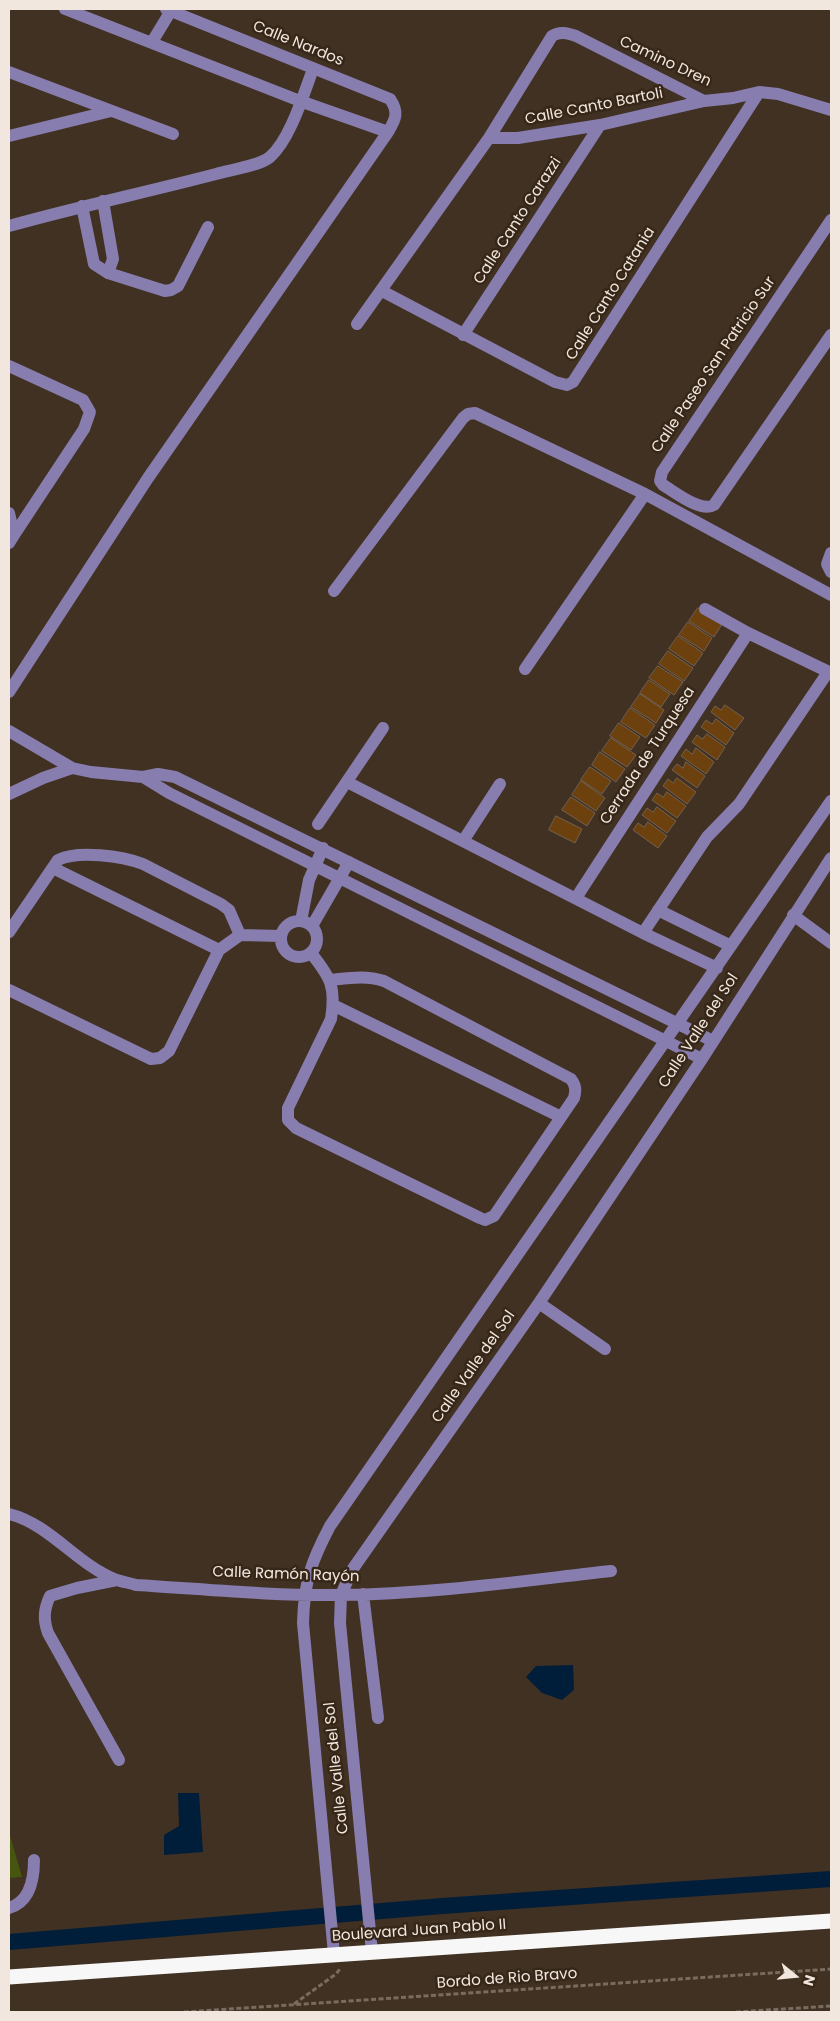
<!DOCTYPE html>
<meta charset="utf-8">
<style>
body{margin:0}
#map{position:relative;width:840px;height:2021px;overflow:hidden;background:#413122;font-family:Poppins,sans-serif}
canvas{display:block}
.frame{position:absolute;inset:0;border:10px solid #f2e7de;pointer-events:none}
.north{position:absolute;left:770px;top:1951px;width:50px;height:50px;-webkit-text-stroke:4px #362718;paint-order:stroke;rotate:107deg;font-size:14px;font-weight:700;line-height:20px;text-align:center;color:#f2e7de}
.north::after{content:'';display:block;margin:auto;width:18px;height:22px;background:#f2e7de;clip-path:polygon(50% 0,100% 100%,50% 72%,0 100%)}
</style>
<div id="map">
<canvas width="840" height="2021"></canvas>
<div class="frame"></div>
<div class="north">N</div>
</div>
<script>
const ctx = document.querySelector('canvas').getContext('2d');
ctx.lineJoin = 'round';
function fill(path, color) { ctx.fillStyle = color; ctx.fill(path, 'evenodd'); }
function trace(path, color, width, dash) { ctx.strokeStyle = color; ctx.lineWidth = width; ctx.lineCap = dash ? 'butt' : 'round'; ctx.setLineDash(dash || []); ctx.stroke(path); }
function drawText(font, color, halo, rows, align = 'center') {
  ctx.font = font + ' Poppins,sans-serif'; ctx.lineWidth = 5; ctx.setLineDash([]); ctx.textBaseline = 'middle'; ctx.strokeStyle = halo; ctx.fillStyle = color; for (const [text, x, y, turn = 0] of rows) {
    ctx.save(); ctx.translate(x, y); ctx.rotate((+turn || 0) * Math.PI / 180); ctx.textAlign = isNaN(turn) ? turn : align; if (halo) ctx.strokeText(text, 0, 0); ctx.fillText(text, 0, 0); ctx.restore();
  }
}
const green = new Path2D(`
 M 9,1832 L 22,1877 L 9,1878 Z`);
const water = new Path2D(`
 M 573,1665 L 574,1690 L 562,1700 L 542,1693 L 526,1677 L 536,1666 Z
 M 178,1793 L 199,1793 L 203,1852 L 164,1855 L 164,1835 L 179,1826 Z`);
const canal = new Path2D(`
 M 9,1942 L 442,1906 L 831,1879`);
const building = new Path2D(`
 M 698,608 L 722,624 L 714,637 L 689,621 Z
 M 688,622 L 712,638 L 704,651 L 679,635 Z
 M 678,636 L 703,653 L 694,666 L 669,649 Z
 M 668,651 L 693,668 L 684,681 L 659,664 Z
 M 658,666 L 683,682 L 674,695 L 649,678 Z
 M 649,680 L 670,694 L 661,707 L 640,693 Z
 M 640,694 L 664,710 L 656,723 L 631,707 Z
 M 725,705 L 744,718 L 735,730 L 711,712 L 715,706 L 721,710 Z
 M 630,708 L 655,725 L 646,738 L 621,722 Z
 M 716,719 L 734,733 L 726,745 L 701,727 L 706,720 L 712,724 Z
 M 619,723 L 640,737 L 631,750 L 610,736 Z
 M 707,734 L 725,747 L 717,760 L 692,742 L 697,735 L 702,739 Z
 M 611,738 L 636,755 L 627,767 L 602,751 Z
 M 696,748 L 714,762 L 706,774 L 681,756 L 686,749 L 692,754 Z
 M 600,752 L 625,769 L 616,782 L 592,765 Z
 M 686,762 L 705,776 L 697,788 L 672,770 L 677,764 L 683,768 Z
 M 590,767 L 611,781 L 602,794 L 581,780 Z
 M 677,778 L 696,792 L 687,804 L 663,786 L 668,779 L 673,783 Z
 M 581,781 L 605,798 L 596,811 L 572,795 Z
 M 667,792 L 686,806 L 677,818 L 652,800 L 657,793 L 663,797 Z
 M 571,797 L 595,813 L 587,826 L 562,810 Z
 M 657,807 L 676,821 L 667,833 L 642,815 L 647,808 L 653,812 Z
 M 556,816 L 582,829 L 575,843 L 549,830 Z
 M 648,822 L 667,836 L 658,848 L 633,830 L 638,823 L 644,827 Z`);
const path = new Path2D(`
 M 294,2004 L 336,1974 L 340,1969
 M 184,2012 L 831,1969
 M 736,2012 L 831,2006`);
const minor = new Path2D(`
 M 65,9 L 300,101 L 388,132
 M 152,42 L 172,9
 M 9,72 L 173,134
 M 9,136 L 111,111
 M 489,138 L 518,138 L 600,125 L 704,101 L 733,98 L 759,92 L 778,94 L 831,110
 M 103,201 L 113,259 L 108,273
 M 82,206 L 94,264 L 108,273 L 165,291 L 171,290 L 178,286 L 208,227
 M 831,220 L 662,472 L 660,481 L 663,485 C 675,492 701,513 714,505 L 831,335
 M 9,226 C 77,207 147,192 216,174 C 230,170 259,166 270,157 C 290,140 304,93 313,69
 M 382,291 L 555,382 L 567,385 L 573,382 L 759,92
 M 357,324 L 489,138 L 552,36 C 560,31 567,33 576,36 L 704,101
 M 463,335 L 600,125
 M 9,366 L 83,400 L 90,412 L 84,429 L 14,535
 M 9,513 L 14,535 L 9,543
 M 831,553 L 827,564 L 831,572
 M 334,591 L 463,418 L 468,414 L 475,413 L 645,494 L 831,595
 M 705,609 L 748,633 L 831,673
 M 525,669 L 645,494
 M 9,692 L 148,478 L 388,132 C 396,119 399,112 390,99 L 166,9
 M 9,731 L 72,768
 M 143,777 L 169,793 L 702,1059
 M 347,782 L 643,933 L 717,968
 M 9,794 L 43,778 L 72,768 L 91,772 L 143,777 L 158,774 L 175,777 L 713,1041
 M 318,824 L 383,728
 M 463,841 L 500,784
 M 53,868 L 219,950
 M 576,898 L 748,633
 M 658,910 L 731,946
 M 793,915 L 831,943
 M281 939a18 18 0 1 1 36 0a18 18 0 1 1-36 0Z
 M 301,921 L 309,880 L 323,848
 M 312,926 L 349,862
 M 9,932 L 58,860 C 78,850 122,856 143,864 L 221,904 L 229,910 L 240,935
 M 643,933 L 707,837 L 739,804 L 828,672
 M 311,953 C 331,978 336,987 331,1019 L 288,1108 L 288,1120 L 296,1128 L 480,1218 L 485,1220 L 494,1216 L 574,1098 C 576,1090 576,1086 571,1079 L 384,981 C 366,975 349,978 331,980
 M 9,990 L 151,1059 L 160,1058 L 169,1051 L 219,950 L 240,935 L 281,936
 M 333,1005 L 561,1117
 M 539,1303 L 605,1349
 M 9,1514 C 50,1524 77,1565 117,1580 C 123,1582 130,1583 136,1585 C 203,1589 272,1596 340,1595 C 430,1594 521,1581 611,1571
 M 117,1580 L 77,1588 L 50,1596 C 44,1609 43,1619 48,1633 L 119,1760
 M 363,1594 L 378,1718
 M 9,1908 C 30,1902 34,1879 34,1860
 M 372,1952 L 340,1623 L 341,1595 L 352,1570 L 539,1303 L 702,1059 L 831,858
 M 334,1954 L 303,1623 C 304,1582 311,1562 330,1526 L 831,801`);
const highway = new Path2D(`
 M 9,1977 L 831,1921`);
const streetNames = [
 ["Calle Nardos",298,44,22],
 ["Camino Dren",665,62,25],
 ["Calle Canto Bartoli",594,107,-11],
 ["Calle Canto Carazzi",518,221,-57],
 ["Calle Canto Catania",611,294,-58],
 ["Calle Paseo San Patricio Sur",714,365,-56],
 ["Cerrada de Turquesa",648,756,-57],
 ["Calle Valle del Sol",699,1031,-57],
 ["Calle Valle del Sol",474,1367,-55],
 ["Calle Ramón Rayón",286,1575,2],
 ["Calle Valle del Sol",337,1768,-96],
 ["Boulevard Juan Pablo II",419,1931,-4],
 ["Bordo de Rio Bravo",507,1979,-4]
];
fill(green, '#47560f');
fill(water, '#001e3a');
trace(canal, '#001e3a', 16);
fill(building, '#6d410e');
trace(building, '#736151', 1);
trace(path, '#796b5e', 3, [5, 2.5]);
trace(minor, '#887daf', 12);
trace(highway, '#f7f7f7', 15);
drawText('15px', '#f2e7de', '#362718', streetNames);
</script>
